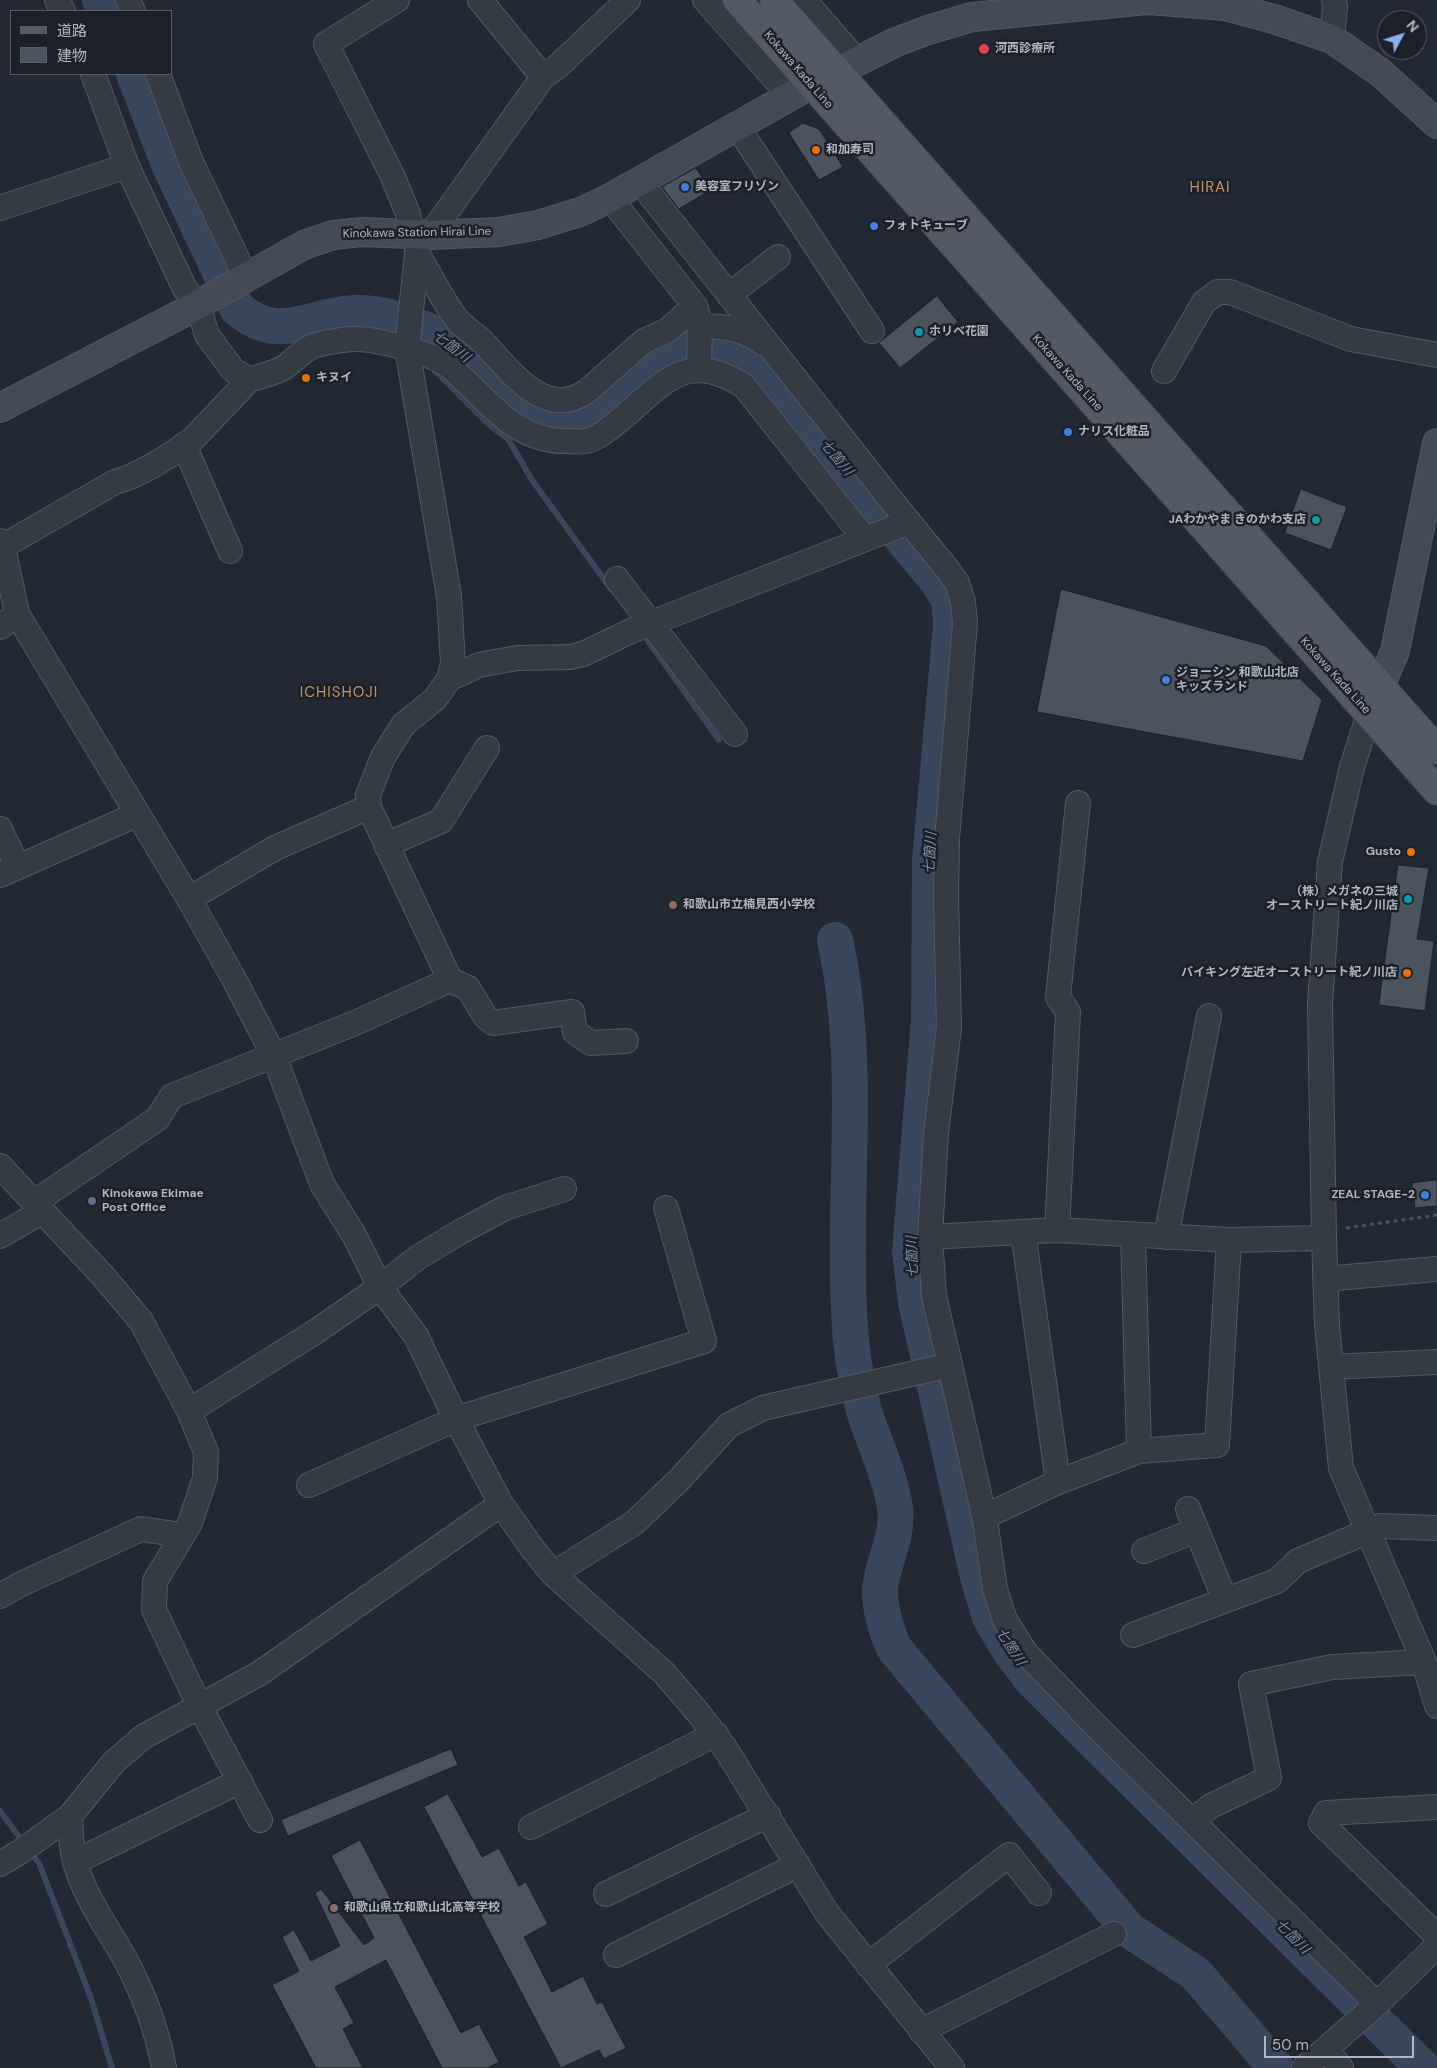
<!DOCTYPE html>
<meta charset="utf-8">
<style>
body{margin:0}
#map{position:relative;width:1437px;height:2068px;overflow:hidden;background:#222934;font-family:"DM Sans","Noto Sans JP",sans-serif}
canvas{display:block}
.legend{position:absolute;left:10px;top:10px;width:162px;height:65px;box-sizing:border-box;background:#1b2029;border:1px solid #575c66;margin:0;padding:6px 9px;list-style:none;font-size:15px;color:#b0b6c1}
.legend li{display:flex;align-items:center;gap:10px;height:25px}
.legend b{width:25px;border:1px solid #575c66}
.north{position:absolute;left:1377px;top:10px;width:50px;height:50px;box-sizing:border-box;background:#1b2029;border:1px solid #575c66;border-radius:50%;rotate:50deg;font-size:14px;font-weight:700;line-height:20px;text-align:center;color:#b0b6c1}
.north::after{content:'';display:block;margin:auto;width:18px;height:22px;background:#8daeea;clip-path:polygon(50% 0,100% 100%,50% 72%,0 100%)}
.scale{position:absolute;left:1264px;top:2036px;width:150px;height:22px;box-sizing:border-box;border:2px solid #b0b6c1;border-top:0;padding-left:6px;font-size:15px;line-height:18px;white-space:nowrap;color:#b0b6c1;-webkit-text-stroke:4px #1b2029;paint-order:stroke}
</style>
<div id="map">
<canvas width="1437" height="2068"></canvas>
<ul class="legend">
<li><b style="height:6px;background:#535a65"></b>道路</li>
<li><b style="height:14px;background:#4b535f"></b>建物</li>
</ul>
<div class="north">N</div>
<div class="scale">50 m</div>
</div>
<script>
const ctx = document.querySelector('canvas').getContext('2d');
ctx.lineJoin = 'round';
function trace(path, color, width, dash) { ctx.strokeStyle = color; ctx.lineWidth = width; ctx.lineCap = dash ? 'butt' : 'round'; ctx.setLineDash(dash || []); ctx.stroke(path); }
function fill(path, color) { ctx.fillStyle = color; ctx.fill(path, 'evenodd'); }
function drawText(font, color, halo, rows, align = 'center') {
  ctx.font = font + ' "DM Sans","Noto Sans JP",sans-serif'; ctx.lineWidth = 5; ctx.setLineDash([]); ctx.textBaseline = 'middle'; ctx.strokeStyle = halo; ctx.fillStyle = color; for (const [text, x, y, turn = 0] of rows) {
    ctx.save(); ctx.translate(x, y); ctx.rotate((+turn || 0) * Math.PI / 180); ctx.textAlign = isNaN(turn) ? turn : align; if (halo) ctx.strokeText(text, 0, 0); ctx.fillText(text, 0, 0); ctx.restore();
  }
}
const stream = new Path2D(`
 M 428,346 L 429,330
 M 435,371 L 487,423 L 508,439 L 532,480 L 611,589
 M 641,631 L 719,740
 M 0,1811 L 39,1863 L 91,1998 L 112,2068`);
const river = new Path2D(`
 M 100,0 L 106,11
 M 134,74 L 169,164 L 237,308 C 279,345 308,315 355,313 C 376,312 395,318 414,325 C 429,330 445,338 457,348 C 489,375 519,427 567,420 C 586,418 602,404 616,392 C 634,377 652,358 674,351 C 696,343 728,348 748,360 C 755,364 762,371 768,377 L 939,583 L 949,601 L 951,624 L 930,861 L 929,1019 L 910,1251 L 916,1302 L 978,1577 L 990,1617 L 1010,1651 L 1033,1681 L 1423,2068
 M 835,940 C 862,1061 843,1187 849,1310 C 850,1343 855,1378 864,1411 C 874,1443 890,1474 895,1508 C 899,1537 882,1562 880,1590 C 880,1611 886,1629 894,1648 L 1129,1930 L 1196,1974 L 1276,2068`);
const building = new Path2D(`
 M 803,123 L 819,129 L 843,167 L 819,180 L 789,133 Z
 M 696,168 L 710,190 L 679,209 L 662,187 Z
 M 937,296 L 958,322 L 900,368 L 879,343 Z
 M 1301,489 L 1347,507 L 1331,550 L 1285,533 Z
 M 1061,589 L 1266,646 L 1322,700 L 1303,761 L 1037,712 Z
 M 1398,865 L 1429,868 L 1417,939 L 1434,941 L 1425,1011 L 1379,1005 Z
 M 1437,1180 L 1437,1206 L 1415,1208 L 1412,1183 Z
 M 451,1749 L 458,1765 L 288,1836 L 281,1820 Z
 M 448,1794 L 482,1857 L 499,1848 L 519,1886 L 526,1882 L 548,1924 L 524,1937 L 552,1992 L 583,1976 L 597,2004 L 602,2002 L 626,2048 L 604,2059 L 599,2050 L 561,2068 L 424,1807 Z
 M 360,1840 L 461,2033 L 479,2024 L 499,2062 L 488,2068 L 442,2068 L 386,1960 L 335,1987 L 354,2023 L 343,2029 L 363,2068 L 316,2068 L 272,1985 L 299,1971 L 282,1937 L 294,1930 L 311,1961 L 340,1946 L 315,1893 L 321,1889 L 364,1945 L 374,1938 L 331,1856 Z`);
const path = new Path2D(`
 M 1346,1228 L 1437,1215`);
const street = new Path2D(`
 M 57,0 L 63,11
 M 128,0 L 133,11
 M 397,0 L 326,44 L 393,177 L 408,214 L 412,234
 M 480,0 L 543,77
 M 705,0 L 790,96
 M 804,0 L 857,61
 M 1332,39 L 1335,7 L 1334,0
 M 93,74 L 127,166
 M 158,74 L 191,162 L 246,277
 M 737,126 L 872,331
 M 610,198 L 695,306 C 702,326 699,348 699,368
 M 0,208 L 127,166 L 185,289 L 198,305 L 207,335 L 233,370 L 249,380 C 261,376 275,373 285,367 C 294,360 305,348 316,345 C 327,342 341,340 353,339 C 375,338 433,353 450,367 C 486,396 511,440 563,441 C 570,441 579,442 586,441 C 599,438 610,428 621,419 C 664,383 686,349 744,386 L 865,539
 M 430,235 L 543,77 L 557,67 L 628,0
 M 417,253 C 430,274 441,298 456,318 C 462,327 474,333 482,341 C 509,369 543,420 586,392 L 644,341 L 668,330 L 695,306
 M 729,295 L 778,257
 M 700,326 C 723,326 745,329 764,344
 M 1164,371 L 1204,302 L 1218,292 L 1230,292 L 1351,339 L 1437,355
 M 184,445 L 230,551
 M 0,541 L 3,546 L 17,614 L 189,899 L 234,979 L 274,1056 L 322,1184 L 354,1235 L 380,1287 L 416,1336 L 456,1419 L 501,1504 L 532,1548 L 553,1574 L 664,1673 L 700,1715 L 725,1748 L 827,1913 L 952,2068
 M 0,548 L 115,482 C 143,474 170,456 193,439 L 249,380
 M 617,579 L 735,734
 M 0,627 L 17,614
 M 449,679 L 479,665 L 517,658 L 570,657 L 583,654 L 631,631 L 909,522
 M 1369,714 L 1352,767 L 1330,862 L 1320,1004 L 1324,1238 L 1327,1325 L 1341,1468 L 1424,1662 L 1437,1706
 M 0,829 L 18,867
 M 386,845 L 441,821 L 487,748
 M 0,875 L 138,814
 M 189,899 L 275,848 L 369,807
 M 450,980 L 468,988 L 485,1016 L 493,1023 L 572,1012 L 575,1032 L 591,1043 L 626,1041
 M 0,1166 L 103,1276 L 141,1321 L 189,1411 L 206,1452 L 205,1478 L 190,1523 L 155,1581 L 154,1610 L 199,1705 L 260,1820
 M 35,1202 L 157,1119 L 172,1096 L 355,1023 L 450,980 L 369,807 L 368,795 L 383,757 L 403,725 L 435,699 L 449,679 L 453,664 L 449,596 L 407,348 L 419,235
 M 1057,1230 L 1068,1012 L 1058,997 L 1078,803
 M 1023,1232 L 1058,1482
 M 1133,1235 L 1139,1451
 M 0,1236 L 43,1211
 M 930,1237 L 1057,1230 L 1229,1240 L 1324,1238
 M 1166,1237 L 1209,1016
 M 1325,1279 L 1437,1269
 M 950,1365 L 985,1520 L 995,1589 L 1005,1620 L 1025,1652 L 1094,1724 L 1377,2004
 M 1331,1367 L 1437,1362
 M 189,1411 L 315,1332 L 380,1287 L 417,1258 L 460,1232 L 505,1208 L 564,1189
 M 309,1485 L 456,1419 L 704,1341 L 666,1208
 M 1188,1509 L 1225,1600
 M 984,1517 L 1058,1482 L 1139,1451 L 1217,1445 L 1229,1240
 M 1144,1551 L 1196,1530
 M 553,1574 L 634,1523 L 679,1480 L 729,1425 L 763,1408 L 950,1365 L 934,1296 L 930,1237 L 936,1134 L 949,1027 L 946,896 L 947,839 L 965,623 L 963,602 L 957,583 L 948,570 L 891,500 L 640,182
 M 0,1596 L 21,1584 L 141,1529 L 182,1535
 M 1133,1635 L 1277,1581 L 1298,1561 L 1380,1526 L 1437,1528
 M 1437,1807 L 1326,1813 L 1321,1823 L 1437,1936
 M 70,1816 C 71,1831 71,1848 75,1862 C 84,1896 107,1927 124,1957 C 143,1992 157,2029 164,2068
 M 1193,1820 L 1211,1806 L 1269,1778 L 1251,1684 L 1332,1667 L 1424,1662
 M 531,1827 L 716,1734
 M 75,1862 L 240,1781
 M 0,1864 L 20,1852 L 70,1816 L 114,1762 L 143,1737 L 260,1673 L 501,1504
 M 606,1894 L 768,1815
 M 616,1955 L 798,1865
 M 868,1965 L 1009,1855 L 1039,1893
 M 921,2031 L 1114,1934
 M 1326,2049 L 1341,2068
 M 1304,2068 L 1377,2004 L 1437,1946`);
const secondary = new Path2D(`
 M 1149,0 L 1225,6 L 1274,19 L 1332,39 L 1381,73 L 1437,124
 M 0,408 L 183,313 L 304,245 L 333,235 L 362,232 L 430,235 L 499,232 L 538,225 L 580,212 L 610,198 L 810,85 L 896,42 L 928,30 L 972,17 L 1147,0
 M 1372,705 L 1395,651 L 1437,443`);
const primary = new Path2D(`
 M 737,0 L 1437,791
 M 774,0 L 1437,750`);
const markers = [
 [984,49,6,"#e0444e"],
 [816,150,5,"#e8710a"],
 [685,187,5,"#3f7fe0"],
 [874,226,5,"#3f7fe0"],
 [919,332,5,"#0f9aa8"],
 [306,378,5,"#e8710a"],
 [1068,432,5,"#3f7fe0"],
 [1316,520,5,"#0f9aa8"],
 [1166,680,5,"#3f7fe0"],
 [1411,852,5,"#e8710a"],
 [1408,899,5,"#0f9aa8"],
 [673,905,5,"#8d6e63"],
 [1407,973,5,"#e8710a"],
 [1425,1195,5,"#3f7fe0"],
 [92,1201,5,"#5c6f8a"],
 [334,1908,5,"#8d6e63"]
];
const poiNames = [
 ["河西診療所",995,49],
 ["和加寿司",826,150],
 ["美容室フリゾン",695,187],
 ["フォトキューブ",884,226],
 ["ホリベ花園",929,332],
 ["キヌイ",316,378],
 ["ナリス化粧品",1078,432],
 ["JAわかやま きのかわ支店",1306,520,"right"],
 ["ジョーシン 和歌山北店",1176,673],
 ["キッズランド",1176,687],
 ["Gusto",1401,852,"right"],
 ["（株）メガネの三城",1398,892,"right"],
 ["オーストリート紀ノ川店",1398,906,"right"],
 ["和歌山市立楠見西小学校",683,905],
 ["バイキング左近オーストリート紀ノ川店",1397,973,"right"],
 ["Kinokawa Ekimae",102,1194],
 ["Post Office",102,1208],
 ["ZEAL STAGE-2",1415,1195,"right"],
 ["和歌山県立和歌山北高等学校",344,1908]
];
const streetNames = [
 ["Kokawa Kada Line",798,70,49],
 ["Kinokawa Station Hirai Line",417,233,-1],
 ["Kokawa Kada Line",1067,373,48],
 ["Kokawa Kada Line",1335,676,48]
];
const waterNames = [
 ["七箇川",451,347,37],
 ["七箇川",836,458,50],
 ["七箇川",931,853,-87],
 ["七箇川",913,1257,-92],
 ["七箇川",1010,1647,57],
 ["七箇川",1292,1937,45]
];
const quarterNames = [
 ["HIRAI",1210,188],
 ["ICHISHOJI",339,693]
];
trace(stream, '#39475c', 6);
trace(river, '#39475c', 36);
fill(building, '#4b535f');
trace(building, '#1d222b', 1);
trace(street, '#535962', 26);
trace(secondary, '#535962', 30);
trace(primary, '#3f444e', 30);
trace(path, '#465457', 3, [4, 4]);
trace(street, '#353b45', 24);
trace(secondary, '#444b57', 28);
trace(primary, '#535a65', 28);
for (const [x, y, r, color] of markers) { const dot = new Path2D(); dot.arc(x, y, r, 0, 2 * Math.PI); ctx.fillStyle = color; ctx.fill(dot); trace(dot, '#1b2029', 2); }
drawText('bold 12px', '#b0b6c1', '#1b2029', poiNames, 'left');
drawText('12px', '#b0b6c1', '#1b2029', streetNames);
drawText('italic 14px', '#7c8da7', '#1b2029', waterNames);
ctx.letterSpacing = '1px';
drawText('15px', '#c59368', '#1b2029', quarterNames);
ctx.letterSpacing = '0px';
</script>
